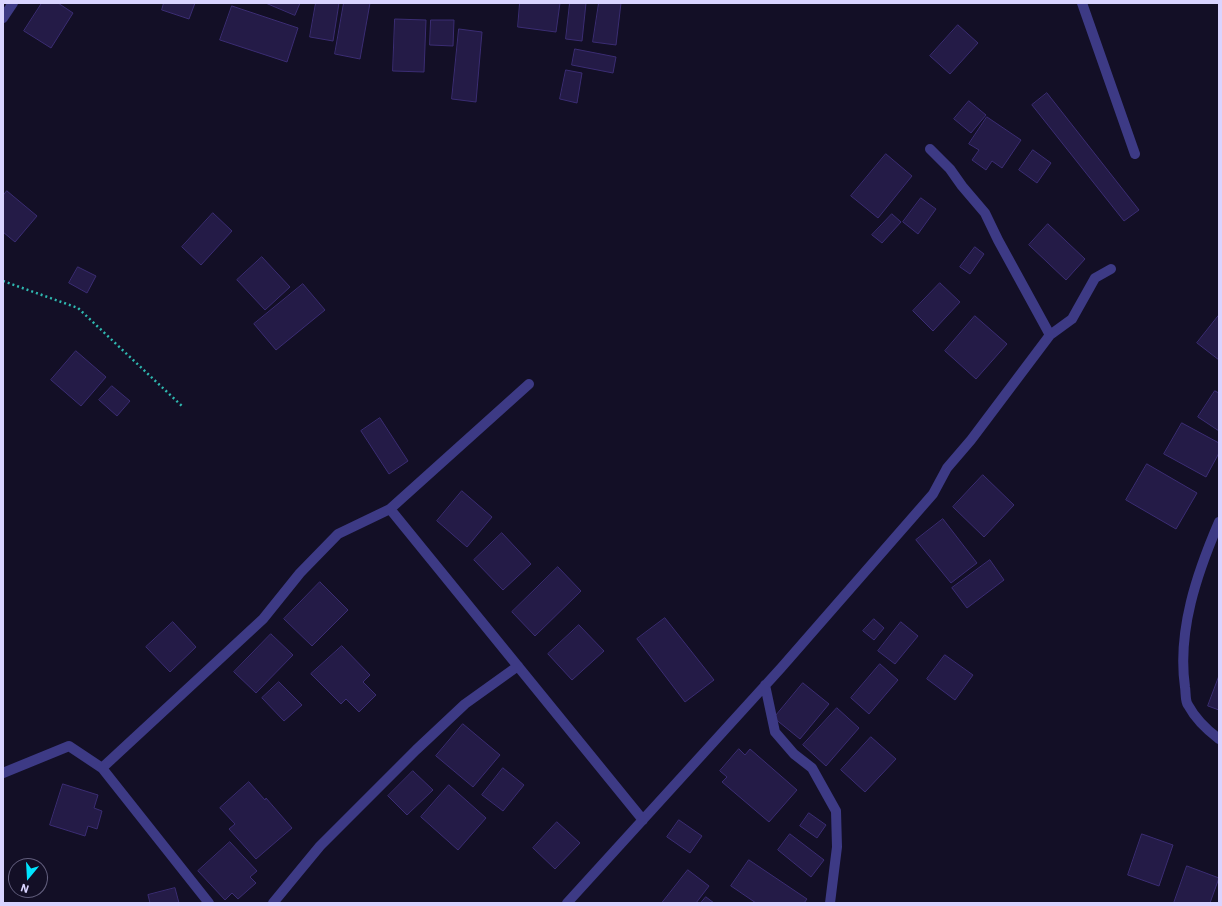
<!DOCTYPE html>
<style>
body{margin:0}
#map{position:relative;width:1222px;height:906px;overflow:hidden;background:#130f26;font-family:"IBM Plex Sans",sans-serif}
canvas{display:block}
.frame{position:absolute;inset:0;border:4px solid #d9d4ff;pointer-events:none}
.north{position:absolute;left:8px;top:858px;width:40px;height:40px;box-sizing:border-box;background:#130f26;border:1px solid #625e7d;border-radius:50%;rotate:198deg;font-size:11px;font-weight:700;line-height:16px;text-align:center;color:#d9d4ff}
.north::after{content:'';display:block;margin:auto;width:14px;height:18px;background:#00e5ff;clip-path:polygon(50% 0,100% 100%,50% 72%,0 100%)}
</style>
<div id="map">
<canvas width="1222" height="906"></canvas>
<div class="frame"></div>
<div class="north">N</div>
</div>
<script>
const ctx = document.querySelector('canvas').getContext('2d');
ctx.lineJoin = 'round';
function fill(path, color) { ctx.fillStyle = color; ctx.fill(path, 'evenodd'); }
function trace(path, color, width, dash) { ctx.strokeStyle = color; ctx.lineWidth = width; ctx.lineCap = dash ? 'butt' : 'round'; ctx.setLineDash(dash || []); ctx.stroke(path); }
const building = new Path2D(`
 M 42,3 L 58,3 L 73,13 L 51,48 L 24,31 Z
 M 164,3 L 195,3 L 189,19 L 162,10 Z
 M 266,3 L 300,3 L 295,15 Z
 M 316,3 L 339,3 L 333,41 L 310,37 Z
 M 344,3 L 370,3 L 360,59 L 335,54 Z
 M 520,3 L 560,3 L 556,32 L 518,27 Z
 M 570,3 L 586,3 L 582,41 L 566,39 Z
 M 599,3 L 621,3 L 616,45 L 593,42 Z
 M 232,6 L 298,28 L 287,62 L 220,40 Z
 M 395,19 L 426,20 L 424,72 L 393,71 Z
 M 431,20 L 454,20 L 453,46 L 430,45 Z
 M 958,25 L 978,43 L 950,74 L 930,56 Z
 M 459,29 L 482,32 L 476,102 L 452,99 Z
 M 575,49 L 616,57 L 613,73 L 572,65 Z
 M 566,70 L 582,73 L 577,103 L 560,99 Z
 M 1047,93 L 1139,210 L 1124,221 L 1032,105 Z
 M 969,101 L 986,115 L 971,133 L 954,119 Z
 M 987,117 L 1021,140 L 1002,168 L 992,161 L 986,170 L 972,160 L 979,150 L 969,144 Z
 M 1033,150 L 1051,163 L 1037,183 L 1019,170 Z
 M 886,154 L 912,176 L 878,218 L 851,196 Z
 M 7,191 L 37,216 L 15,242 L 3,232 L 3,196 Z
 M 921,198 L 936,209 L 918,234 L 903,222 Z
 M 213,213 L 232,231 L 201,265 L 182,247 Z
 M 892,214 L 901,222 L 882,243 L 872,235 Z
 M 1048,224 L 1085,259 L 1066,280 L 1029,245 Z
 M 975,247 L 984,254 L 970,274 L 960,267 Z
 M 262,257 L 290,287 L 265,310 L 237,280 Z
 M 78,267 L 96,276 L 87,293 L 69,283 Z
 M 940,283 L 960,302 L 933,331 L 913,311 Z
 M 303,284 L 325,310 L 276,350 L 254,324 Z
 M 1219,315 L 1219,360 L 1197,343 Z
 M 975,316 L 1007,344 L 976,379 L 945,351 Z
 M 76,351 L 106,377 L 81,406 L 51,380 Z
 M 112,386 L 130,401 L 117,416 L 99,400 Z
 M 1215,391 L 1219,393 L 1219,431 L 1198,417 Z
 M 380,418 L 408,461 L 389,474 L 361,431 Z
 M 1182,423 L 1219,443 L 1219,453 L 1206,477 L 1164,454 Z
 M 1147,464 L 1197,493 L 1176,529 L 1126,500 Z
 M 983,475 L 1014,505 L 984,537 L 953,507 Z
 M 462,491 L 492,517 L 467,547 L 437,521 Z
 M 943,519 L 977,563 L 951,583 L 916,540 Z
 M 502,533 L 531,564 L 503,590 L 474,560 Z
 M 990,560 L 1004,580 L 967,608 L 952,588 Z
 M 558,567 L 581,591 L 535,636 L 512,612 Z
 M 320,582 L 348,610 L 312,646 L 284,619 Z
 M 665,618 L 714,680 L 685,702 L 637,639 Z
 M 874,619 L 884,628 L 874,640 L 863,631 Z
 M 173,622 L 196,647 L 170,672 L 146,647 Z
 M 901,622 L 918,636 L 895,664 L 878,651 Z
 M 579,625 L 604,651 L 572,680 L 548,654 Z
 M 271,634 L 293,655 L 256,693 L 234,672 Z
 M 342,646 L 370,675 L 363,682 L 376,695 L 359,712 L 346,699 L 341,704 L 311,674 Z
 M 945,655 L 973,675 L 955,700 L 927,679 Z
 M 880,664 L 898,680 L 869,714 L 851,698 Z
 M 1219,676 L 1219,710 L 1208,706 Z
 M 279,682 L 302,705 L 284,721 L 262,698 Z
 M 803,683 L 829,704 L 800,739 L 774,718 Z
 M 837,708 L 859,728 L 826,766 L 803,745 Z
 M 463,724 L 500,755 L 473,787 L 436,756 Z
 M 871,737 L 896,759 L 865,792 L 841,770 Z
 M 739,749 L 745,755 L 750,749 L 797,790 L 769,822 L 722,782 L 727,777 L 720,771 Z
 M 503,768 L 524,785 L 503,811 L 482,795 Z
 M 413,771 L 433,790 L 407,815 L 388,796 Z
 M 249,782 L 265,800 L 266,798 L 292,828 L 256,859 L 229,829 L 235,824 L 220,808 Z
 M 63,784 L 98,795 L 94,808 L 102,811 L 97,829 L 88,826 L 85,836 L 50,825 Z
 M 449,785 L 486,818 L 458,850 L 421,817 Z
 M 809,813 L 826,825 L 817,838 L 800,826 Z
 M 679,820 L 702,836 L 690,853 L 667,837 Z
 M 557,822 L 580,843 L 555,869 L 533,848 Z
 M 790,834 L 824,860 L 811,877 L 778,850 Z
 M 1142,834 L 1173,845 L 1159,886 L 1128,875 Z
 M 230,842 L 257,871 L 250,877 L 256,883 L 238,899 L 232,893 L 225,900 L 198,871 Z
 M 749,860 L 807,899 L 804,903 L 756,903 L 731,886 Z
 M 1187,866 L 1219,878 L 1210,903 L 1174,903 Z
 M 688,870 L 709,886 L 696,903 L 662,903 Z
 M 175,888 L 179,903 L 150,903 L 148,895 Z
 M 706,897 L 714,903 L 701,903 Z`);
const path = new Path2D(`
 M 3,281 L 78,308 L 183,407`);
const street = new Path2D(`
 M 1082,3 L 1135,154
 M 3,18 L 13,3
 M 1050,335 L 1072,319 L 1095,278 L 1111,269
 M 529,384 L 390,509 L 643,820
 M 1219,522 C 1197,573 1177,631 1185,687 C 1186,693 1185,701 1188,705 C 1195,718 1207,730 1219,739
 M 765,685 L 775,732 L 794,754 L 812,768 L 836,811 L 837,847 L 830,903
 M 102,768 L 263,619 L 300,573 L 338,534 L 390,509
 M 3,773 L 69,746 L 102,768 L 209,903
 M 273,903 L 320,846 L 416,750 L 465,704 L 518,666
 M 567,903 L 781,668 L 933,494 L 947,468 L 971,440 L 1050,335 L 998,240 L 985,213 L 962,186 L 950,169 L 930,149`);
fill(building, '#241b47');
trace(building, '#3b2d73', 1);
trace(path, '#2fb8b0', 2.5, [2, 3]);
trace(street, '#3d3a85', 10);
</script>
